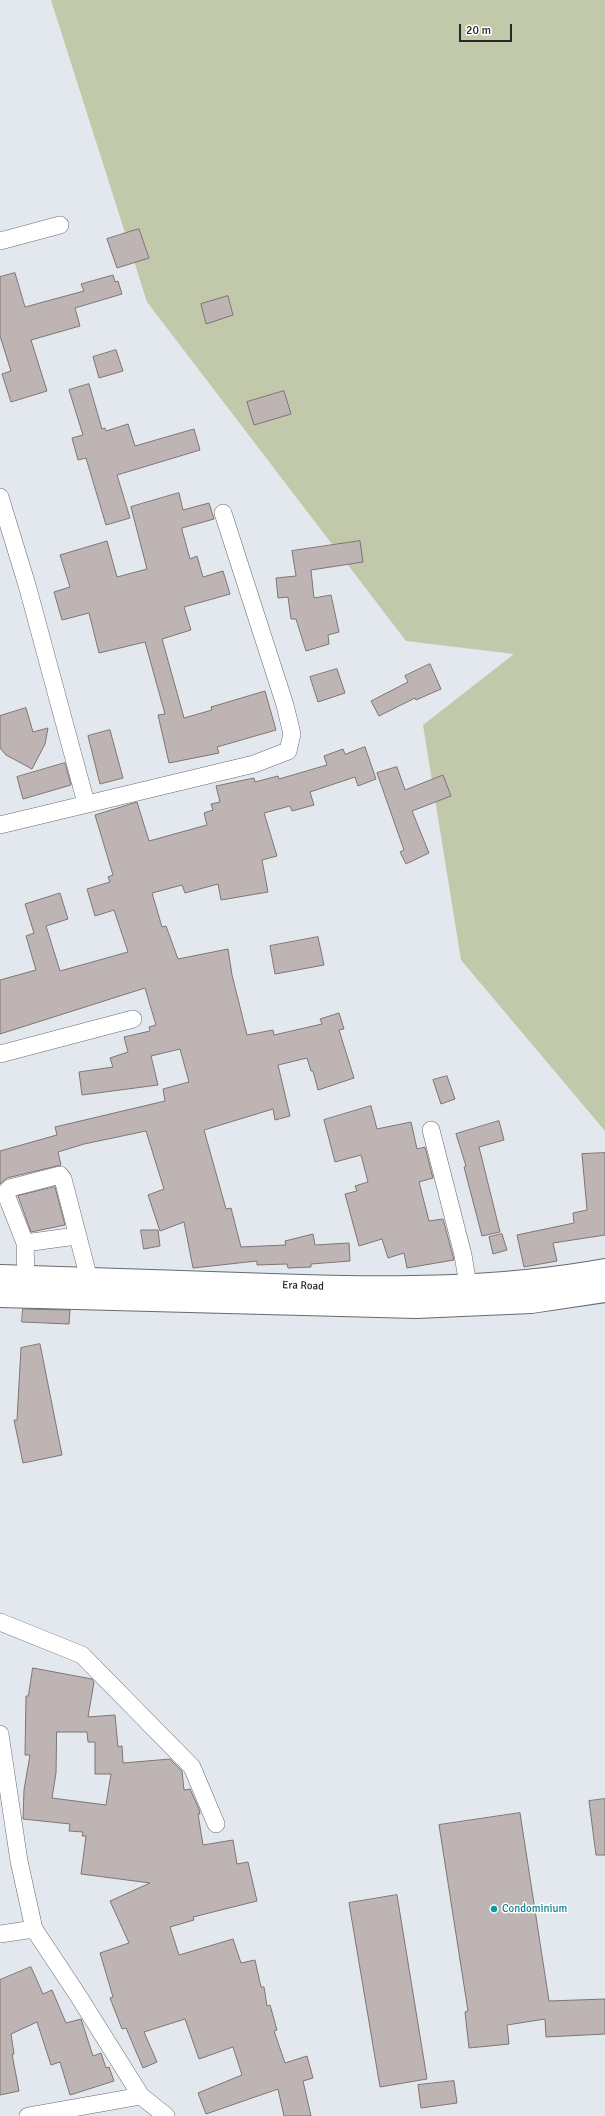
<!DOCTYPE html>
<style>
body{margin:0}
#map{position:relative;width:605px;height:2116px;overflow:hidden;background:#e3e8ee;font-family:Signika,sans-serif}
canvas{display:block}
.scale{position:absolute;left:459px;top:24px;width:53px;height:18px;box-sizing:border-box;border:2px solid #26282a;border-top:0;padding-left:5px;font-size:12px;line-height:14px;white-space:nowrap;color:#26282a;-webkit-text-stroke:3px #fff;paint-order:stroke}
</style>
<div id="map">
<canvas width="605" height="2116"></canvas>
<div class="scale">20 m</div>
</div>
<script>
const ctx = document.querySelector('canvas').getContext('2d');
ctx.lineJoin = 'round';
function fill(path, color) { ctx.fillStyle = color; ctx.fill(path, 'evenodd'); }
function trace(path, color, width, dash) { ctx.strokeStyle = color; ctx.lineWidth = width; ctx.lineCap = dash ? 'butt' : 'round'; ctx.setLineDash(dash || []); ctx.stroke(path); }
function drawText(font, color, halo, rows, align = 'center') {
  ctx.font = font + ' Signika,sans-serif'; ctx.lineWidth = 3; ctx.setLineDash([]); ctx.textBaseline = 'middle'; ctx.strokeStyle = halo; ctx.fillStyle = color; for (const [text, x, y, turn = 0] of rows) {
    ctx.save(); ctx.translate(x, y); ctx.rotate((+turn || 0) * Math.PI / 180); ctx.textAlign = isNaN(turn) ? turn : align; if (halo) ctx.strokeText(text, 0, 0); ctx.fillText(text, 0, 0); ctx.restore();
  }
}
const green = new Path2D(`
 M 51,0 L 605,0 L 605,1131 L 461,960 L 423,725 L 514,654 L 406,641 L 147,302 Z`);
const building = new Path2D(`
 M 139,229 L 149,258 L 117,268 L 107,239 Z
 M 15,273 L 25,307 L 84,291 L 81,284 L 113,275 L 115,282 L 118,281 L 122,294 L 75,308 L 80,326 L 31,340 L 47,391 L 11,402 L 2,374 L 11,371 L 0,336 L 0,277 Z
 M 228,296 L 233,315 L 206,324 L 201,304 Z
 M 116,350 L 123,371 L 99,378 L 93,357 Z
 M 89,384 L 102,429 L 105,428 L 106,431 L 128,424 L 135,446 L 194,429 L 200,450 L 117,475 L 130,518 L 106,525 L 86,458 L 78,460 L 72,438 L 83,435 L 69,390 Z
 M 284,391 L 291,414 L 254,425 L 247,402 Z
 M 179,493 L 183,510 L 209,503 L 214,519 L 182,528 L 182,530 L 190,559 L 197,556 L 203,577 L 223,571 L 230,594 L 184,607 L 191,630 L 162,639 L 184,718 L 212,710 L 211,707 L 265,691 L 276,730 L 217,747 L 219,753 L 169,763 L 158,715 L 165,714 L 145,642 L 99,653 L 89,613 L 62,620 L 54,592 L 70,587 L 60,555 L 107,541 L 117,577 L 147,569 L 131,507 Z
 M 360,541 L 363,562 L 311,570 L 314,598 L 331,595 L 339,632 L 328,635 L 329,644 L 306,651 L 296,619 L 291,619 L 288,597 L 278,598 L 276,578 L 296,576 L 292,551 Z
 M 430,664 L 441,689 L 416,700 L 415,698 L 379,716 L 371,701 L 408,682 L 405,676 Z
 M 337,669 L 345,693 L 318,702 L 310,677 Z
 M 26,708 L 33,732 L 48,728 L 45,744 L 32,769 L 6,755 L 0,748 L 0,716 Z
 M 110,730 L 123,778 L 100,784 L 88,736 Z
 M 365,747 L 376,779 L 358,786 L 355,777 L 310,792 L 314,805 L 292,811 L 290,806 L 264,813 L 277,856 L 262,860 L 268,892 L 221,900 L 218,884 L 185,893 L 182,885 L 152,893 L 162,927 L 166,926 L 178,959 L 228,949 L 232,975 L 247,1035 L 273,1030 L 274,1035 L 322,1024 L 320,1019 L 339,1013 L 344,1029 L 339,1030 L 354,1078 L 318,1090 L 313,1071 L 311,1071 L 307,1058 L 278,1065 L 290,1116 L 275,1120 L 273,1109 L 204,1130 L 226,1209 L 231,1208 L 241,1247 L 286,1245 L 285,1241 L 313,1234 L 315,1245 L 349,1243 L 350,1261 L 311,1264 L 311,1267 L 288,1268 L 287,1264 L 257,1265 L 257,1261 L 193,1268 L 184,1222 L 160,1231 L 148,1195 L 164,1189 L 146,1131 L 84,1144 L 58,1152 L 61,1165 L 7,1178 L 0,1184 L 0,1151 L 57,1135 L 55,1127 L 165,1101 L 163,1089 L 189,1082 L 180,1049 L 151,1056 L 158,1085 L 82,1095 L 79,1072 L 113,1067 L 110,1058 L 128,1052 L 124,1037 L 150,1031 L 149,1027 L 156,1025 L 145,988 L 0,1034 L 0,980 L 36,970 L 26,936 L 34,933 L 25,904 L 60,893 L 68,919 L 46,926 L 60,971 L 128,952 L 114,910 L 95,916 L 87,889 L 110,882 L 108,877 L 113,875 L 95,815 L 137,802 L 149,841 L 207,825 L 204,813 L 213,810 L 211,804 L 220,802 L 216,786 L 254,778 L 255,782 L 278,776 L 279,779 L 327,765 L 324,756 L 343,749 L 345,754 Z
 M 65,763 L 71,785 L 23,799 L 17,777 Z
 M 397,767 L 405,790 L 443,775 L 451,796 L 412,811 L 429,853 L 406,864 L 400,852 L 404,850 L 377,773 Z
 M 318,937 L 324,965 L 275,974 L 270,946 Z
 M 447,1076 L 455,1099 L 441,1104 L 433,1080 Z
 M 371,1106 L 377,1129 L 411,1122 L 417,1149 L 425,1147 L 433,1178 L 419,1182 L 429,1221 L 443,1219 L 454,1260 L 407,1268 L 404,1253 L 388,1258 L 382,1239 L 359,1246 L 345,1194 L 357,1191 L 355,1186 L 368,1182 L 361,1155 L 335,1162 L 324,1120 Z
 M 499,1121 L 504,1140 L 479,1147 L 500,1232 L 482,1236 L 464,1167 L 466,1166 L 456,1134 Z
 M 605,1153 L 605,1235 L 553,1243 L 557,1261 L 524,1267 L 517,1235 L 574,1223 L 573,1213 L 587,1210 L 582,1154 Z
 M 55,1187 L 65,1225 L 31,1232 L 18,1196 Z
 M 141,1230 L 158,1230 L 160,1246 L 144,1249 Z
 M 502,1234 L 507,1250 L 493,1254 L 489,1237 Z
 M 23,1309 L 70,1310 L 69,1324 L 22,1322 Z
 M 40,1344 L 62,1455 L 23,1463 L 14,1420 L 17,1420 L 21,1348 Z
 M 33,1668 L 92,1679 L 94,1682 L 88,1717 L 115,1715 L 118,1747 L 122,1746 L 123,1763 L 170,1759 L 182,1771 L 184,1790 L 190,1789 L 199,1809 L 200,1814 L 198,1814 L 203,1845 L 233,1840 L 237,1864 L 248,1862 L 257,1901 L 193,1917 L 194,1920 L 170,1927 L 179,1955 L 233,1939 L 241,1963 L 255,1960 L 261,1987 L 264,1987 L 267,2006 L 270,2005 L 277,2030 L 274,2031 L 285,2063 L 307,2056 L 313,2078 L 303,2081 L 311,2116 L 284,2116 L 278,2089 L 206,2114 L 198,2093 L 242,2075 L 233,2047 L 199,2059 L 185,2019 L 144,2032 L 157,2062 L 143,2068 L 126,2028 L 122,2029 L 110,1998 L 113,1997 L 100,1953 L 129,1943 L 110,1901 L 150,1883 L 81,1874 L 86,1836 L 82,1836 L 83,1832 L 69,1831 L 70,1824 L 23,1819 L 24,1790 L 30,1755 L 25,1755 L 26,1696 L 28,1696 ZM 57,1732 L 87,1732 L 88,1742 L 95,1742 L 95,1774 L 111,1774 L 106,1805 L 52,1798 L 56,1773 Z
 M 605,1799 L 605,1855 L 596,1855 L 589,1801 Z
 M 520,1813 L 549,2001 L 605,1999 L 605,2034 L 546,2037 L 545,2019 L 507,2025 L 509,2044 L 469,2048 L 465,2012 L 468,2011 L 439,1825 Z
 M 397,1895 L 427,2079 L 380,2087 L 349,1903 Z
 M 31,1967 L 43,1994 L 52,1990 L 66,2023 L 81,2019 L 93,2056 L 101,2053 L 106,2068 L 109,2067 L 114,2081 L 70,2095 L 60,2062 L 51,2065 L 37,2022 L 11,2034 L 14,2054 L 12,2054 L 19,2091 L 0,2095 L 0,1980 Z
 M 454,2081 L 457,2103 L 421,2108 L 418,2085 Z`);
const minor = new Path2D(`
 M 0,241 L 60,225
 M 0,497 L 27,585 L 86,803
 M 0,825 L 254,764 L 288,751 L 292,734 L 285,705 L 223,513
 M 0,1054 L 133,1019
 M 431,1130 L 463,1255 L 468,1285
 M 25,1243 L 76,1236
 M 26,1277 L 25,1243 L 7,1197 L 7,1191 L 10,1188 L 60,1175 L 63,1179 L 89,1279
 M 0,1622 L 82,1655 L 192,1767 L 216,1824
 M 0,1734 L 19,1861 L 34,1929 L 79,1997 L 141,2096 L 166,2116
 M 0,1934 L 34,1929
 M 28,2116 L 141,2096`);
const major = new Path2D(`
 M 0,1276 C 90,1279 181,1282 271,1285 C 382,1289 495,1290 605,1270
 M 0,1296 L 416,1307 L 531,1302 L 605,1291`);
const markers = [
 [494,1909,4,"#0f9aa8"]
];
const streetNames = [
 ["Era Road",303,1286,2]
];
const cultureNames = [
 ["Condominium",502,1909]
];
fill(green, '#c1c9aa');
fill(building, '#bdb4b3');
trace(building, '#7e7574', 1);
trace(minor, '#666a70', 18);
trace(major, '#666a70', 24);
trace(minor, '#fff', 17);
trace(major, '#fff', 22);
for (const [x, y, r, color] of markers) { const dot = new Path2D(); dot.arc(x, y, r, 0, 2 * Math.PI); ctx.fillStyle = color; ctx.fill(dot); trace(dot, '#fff', 1.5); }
drawText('11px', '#26282a', '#fff', streetNames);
drawText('11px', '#0d838f', '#fff', cultureNames, 'left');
</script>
